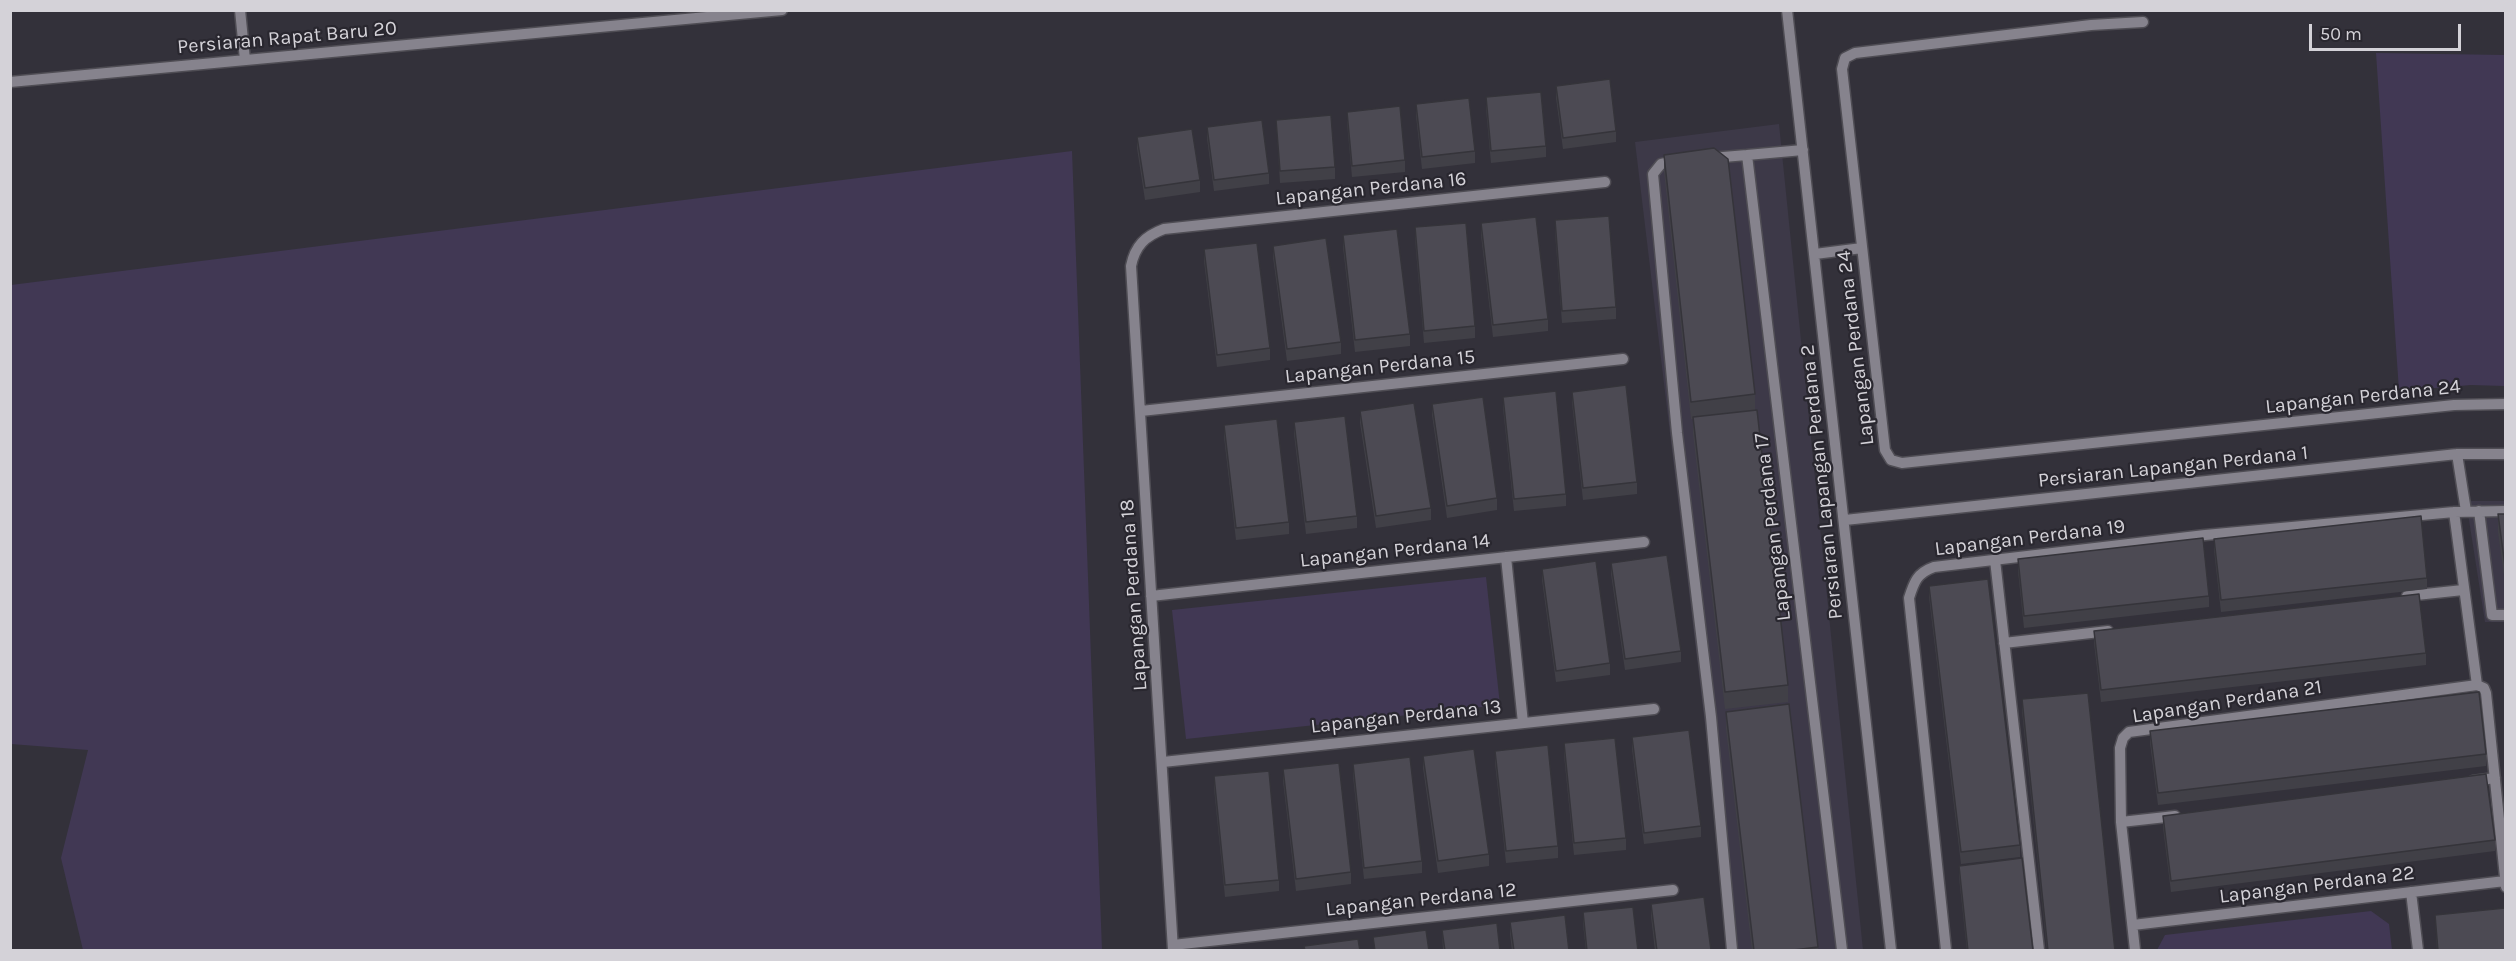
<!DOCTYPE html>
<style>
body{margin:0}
#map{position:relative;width:2516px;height:961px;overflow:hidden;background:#33313a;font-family:Karla,sans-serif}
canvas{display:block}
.frame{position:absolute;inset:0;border:12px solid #d4d2d8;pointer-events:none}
.scale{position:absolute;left:2309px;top:24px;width:152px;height:27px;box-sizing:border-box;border:3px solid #d4d2d8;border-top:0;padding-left:8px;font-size:18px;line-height:21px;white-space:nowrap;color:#d4d2d8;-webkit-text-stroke:4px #29272f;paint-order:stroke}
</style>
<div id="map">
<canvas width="2516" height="961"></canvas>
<div class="frame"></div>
<div class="scale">50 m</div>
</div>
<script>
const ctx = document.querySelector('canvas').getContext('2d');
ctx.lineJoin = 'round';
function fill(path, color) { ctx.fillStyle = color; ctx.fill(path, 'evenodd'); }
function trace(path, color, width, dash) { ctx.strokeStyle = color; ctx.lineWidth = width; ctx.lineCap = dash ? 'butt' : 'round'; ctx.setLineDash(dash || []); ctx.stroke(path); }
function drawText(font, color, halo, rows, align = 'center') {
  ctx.font = font + ' Karla,sans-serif'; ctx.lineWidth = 4.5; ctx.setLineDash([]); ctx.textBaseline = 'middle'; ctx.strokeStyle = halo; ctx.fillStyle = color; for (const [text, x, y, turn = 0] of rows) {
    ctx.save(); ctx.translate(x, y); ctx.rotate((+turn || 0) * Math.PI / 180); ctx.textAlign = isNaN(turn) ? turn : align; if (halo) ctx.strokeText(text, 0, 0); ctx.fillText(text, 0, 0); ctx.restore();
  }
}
const built = new Path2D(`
 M 1779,124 L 1863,950 L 1732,950 L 1635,142 Z
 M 2466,501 L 2505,501 L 2505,622 L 2485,622 Z`);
const green = new Path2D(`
 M 2376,53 L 2505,55 L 2505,386 L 2471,385 L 2399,391 Z
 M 1072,151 L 1102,950 L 83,950 L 61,858 L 88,750 L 11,744 L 11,285 Z
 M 1486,577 L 1500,705 L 1186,739 L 1172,610 Z
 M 2371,911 L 2389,924 L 2392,950 L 2157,950 L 2165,935 Z`);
const minor = new Path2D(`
 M 240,10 L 245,60
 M 1787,10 L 1891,950
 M 2143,22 L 2091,25 L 1855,53 L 1845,58 L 1842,69 L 1885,450 L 1891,460 L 1902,463 L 2454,405 L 2506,404
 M 10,82 L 782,10
 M 1803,150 L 1747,155 L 1842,950
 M 1711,158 L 1747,155
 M 1675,161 L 1661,164 L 1653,174 L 1677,433 L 1711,717 L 1732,950
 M 1815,254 L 1862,248
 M 1141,411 L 1623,359
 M 2457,454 L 2466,511
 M 2479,511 L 2492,615 L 2506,615
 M 2454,512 L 2477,685
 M 1845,520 L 2457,454 L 2506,454
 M 1506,557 L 1523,723
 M 1995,560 L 2039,950
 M 1151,596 L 1644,542
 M 2407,596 L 2463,590
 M 2004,643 L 2108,631
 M 2477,685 L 2484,688 L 2486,693 L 2506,887
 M 1163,762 L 1654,709
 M 2473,781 L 2495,778
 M 2121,822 L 2175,816
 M 2411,892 L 2418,950
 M 2133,925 L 2505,881
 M 1173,945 L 1673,890
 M 1173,950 L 1131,266 C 1135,246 1145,236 1164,229 L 1605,182
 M 1946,950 L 1909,598 C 1914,582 1917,573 1934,567 L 2205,535 L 2454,512 L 2506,511
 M 2135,950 L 2121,822 L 2120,748 L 2123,738 L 2129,732 L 2477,685`);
const wall = new Path2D(`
 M 1556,86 L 1616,131 L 1616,142 L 1563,149 L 1556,98 Z
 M 1486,97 L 1546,146 L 1546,157 L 1491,163 L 1486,109 Z
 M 1416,104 L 1475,151 L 1475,163 L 1422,169 L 1416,116 Z
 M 1347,112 L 1405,160 L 1405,172 L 1352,177 L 1347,123 Z
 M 1276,120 L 1335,167 L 1335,179 L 1280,183 Z
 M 1207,127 L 1269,173 L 1269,184 L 1214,191 L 1207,138 Z
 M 1137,137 L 1200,180 L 1200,192 L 1145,200 L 1137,148 Z
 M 1664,155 L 1755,394 L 1755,410 L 1788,685 L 1788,702 L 1725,709 L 1693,434 L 1693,419 L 1691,419 L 1664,172 Z
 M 1555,220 L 1616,307 L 1616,319 L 1562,323 L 1555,232 Z
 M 1481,223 L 1548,319 L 1548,331 L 1493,337 L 1481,235 Z
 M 1415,227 L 1475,326 L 1475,338 L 1424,343 L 1415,239 Z
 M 1343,235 L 1410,334 L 1410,346 L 1355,352 L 1343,247 Z
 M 1273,246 L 1341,342 L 1341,354 L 1287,361 L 1273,257 Z
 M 1204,249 L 1270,348 L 1270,360 L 1217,367 L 1204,261 Z
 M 1572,392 L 1637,482 L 1637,494 L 1583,500 L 1572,403 Z
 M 1503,397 L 1566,494 L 1566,506 L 1514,511 L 1503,408 Z
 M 1432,404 L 1497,498 L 1497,510 L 1447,518 L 1432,415 Z
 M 1360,411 L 1431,508 L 1431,520 L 1376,528 L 1360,423 Z
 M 1294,422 L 1357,516 L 1357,528 L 1306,534 L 1294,434 Z
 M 1224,425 L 1289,522 L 1289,534 L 1236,540 L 1224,437 Z
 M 2498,514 L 2505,514 L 2505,583 L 2498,532 Z
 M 2214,539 L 2427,578 L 2427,589 L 2221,612 L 2214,550 Z
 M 2018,559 L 2209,596 L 2209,607 L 2024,628 L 2018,571 Z
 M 1611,563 L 1681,651 L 1681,662 L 1625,670 L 1611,574 Z
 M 1542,569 L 1610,663 L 1610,675 L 1556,682 L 1542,580 Z
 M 1929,586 L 2020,845 L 2020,857 L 1961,864 L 1929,597 Z
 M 2094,631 L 2426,653 L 2426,665 L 2101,702 L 2094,643 Z
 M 2022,699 L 2115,951 L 2047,951 L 2022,711 Z
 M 1726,712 L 1818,947 L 1818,951 L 1752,951 L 1726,729 Z
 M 2150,731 L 2486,754 L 2486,766 L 2158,805 L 2150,743 Z
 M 1632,737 L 1701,826 L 1701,837 L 1644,844 L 1632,749 Z
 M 1564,743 L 1626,838 L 1626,850 L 1574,855 L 1564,755 Z
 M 1495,751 L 1558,846 L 1558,858 L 1506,863 L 1495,763 Z
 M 1423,756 L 1489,854 L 1489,866 L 1438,873 L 1423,768 Z
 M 1353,764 L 1422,861 L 1422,873 L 1364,879 L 1353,776 Z
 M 1283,769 L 1351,872 L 1351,884 L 1296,891 L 1283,781 Z
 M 1214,776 L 1279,880 L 1279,891 L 1225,897 L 1214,788 Z
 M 2163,816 L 2495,840 L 2495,851 L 2171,892 L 2163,827 Z
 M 1959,866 L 2033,951 L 1967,951 L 1959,877 Z
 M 1704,897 L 1711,951 L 1655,951 L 1651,916 L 1651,904 Z
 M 1583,912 L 1638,951 L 1586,951 L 1583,924 Z
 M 2435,915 L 2505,951 L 2437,951 Z
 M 1510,922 L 1569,951 L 1512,951 L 1510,934 Z
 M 1442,930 L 1500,951 L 1443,951 Z`);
const building = new Path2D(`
 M 1610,79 L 1616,131 L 1563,138 L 1556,86 Z
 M 1541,92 L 1546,146 L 1491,151 L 1486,97 Z
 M 1469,98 L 1475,151 L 1422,157 L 1416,104 Z
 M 1400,106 L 1405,160 L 1352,166 L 1347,112 Z
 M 1331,115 L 1335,167 L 1280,171 L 1276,120 Z
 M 1262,120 L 1269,173 L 1214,180 L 1207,127 Z
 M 1192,129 L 1200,180 L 1145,188 L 1137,137 Z
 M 1714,148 L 1728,159 L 1755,394 L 1691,402 L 1664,155 Z
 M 1609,216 L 1616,307 L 1562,311 L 1555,220 Z
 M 1536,217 L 1548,319 L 1493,325 L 1481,223 Z
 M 1466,223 L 1475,326 L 1424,331 L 1415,227 Z
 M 1397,229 L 1410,334 L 1355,340 L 1343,235 Z
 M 1326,238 L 1341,342 L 1287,349 L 1273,246 Z
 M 1257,243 L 1270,348 L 1217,355 L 1204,249 Z
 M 1626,385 L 1637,482 L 1583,488 L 1572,392 Z
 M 1556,391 L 1566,494 L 1514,499 L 1503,397 Z
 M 1483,397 L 1497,498 L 1447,506 L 1432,404 Z
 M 1414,403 L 1431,508 L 1376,516 L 1360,411 Z
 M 1757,410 L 1788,685 L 1725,692 L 1693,417 Z
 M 1345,416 L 1357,516 L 1306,522 L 1294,422 Z
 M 1277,419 L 1289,522 L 1236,528 L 1224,425 Z
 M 2498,514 L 2505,514 L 2505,566 Z
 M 2421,516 L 2427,578 L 2221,600 L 2214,539 Z
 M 2203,538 L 2209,596 L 2024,616 L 2018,559 Z
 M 1667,555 L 1681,651 L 1625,659 L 1611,563 Z
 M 1596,561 L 1610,663 L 1556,671 L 1542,569 Z
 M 1988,579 L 2020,845 L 1961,852 L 1929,586 Z
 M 2419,594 L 2426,653 L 2101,690 L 2094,631 Z
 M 2479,692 L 2486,754 L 2158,793 L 2150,731 Z
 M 2088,693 L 2115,951 L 2048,951 L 2022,699 Z
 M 1789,704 L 1818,947 L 1785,951 L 1754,951 L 1726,712 Z
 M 1689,730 L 1701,826 L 1644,833 L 1632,737 Z
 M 1615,738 L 1626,838 L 1574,843 L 1564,743 Z
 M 1548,745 L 1558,846 L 1506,851 L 1495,751 Z
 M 1474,749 L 1489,854 L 1438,861 L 1423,756 Z
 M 1410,757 L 1422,861 L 1364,868 L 1353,764 Z
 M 1339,763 L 1351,872 L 1296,879 L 1283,769 Z
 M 1269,771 L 1279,880 L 1225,885 L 1214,776 Z
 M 2486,774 L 2495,840 L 2171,881 L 2163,816 Z
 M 2022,858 L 2033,951 L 1968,951 L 1959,866 Z
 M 1704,897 L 1711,950 L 1704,951 L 1657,951 L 1651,904 Z
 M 1633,907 L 1638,951 L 1587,951 L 1583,912 Z
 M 2505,908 L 2505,951 L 2438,951 L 2435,915 Z
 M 1565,915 L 1569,951 L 1514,951 L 1510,922 Z
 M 1497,923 L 1500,951 L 1445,951 L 1442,930 Z
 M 1426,930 L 1429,951 L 1375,951 L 1373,937 Z
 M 1358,939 L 1360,951 L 1305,951 L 1304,946 Z`);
const streetNames = [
 ["Persiaran Rapat Baru 20",287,38,-5],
 ["Lapangan Perdana 16",1371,189,-6],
 ["Lapangan Perdana 24",1856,348,-97],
 ["Lapangan Perdana 15",1380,367,-6],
 ["Lapangan Perdana 24",2363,397,-6],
 ["Persiaran Lapangan Perdana 1",2173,467,-6],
 ["Persiaran Lapangan Perdana 2",1822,482,-96],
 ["Lapangan Perdana 17",1773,527,-97],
 ["Lapangan Perdana 19",2030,538,-7],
 ["Lapangan Perdana 14",1395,551,-6],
 ["Lapangan Perdana 18",1134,595,-94],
 ["Lapangan Perdana 21",2227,702,-9],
 ["Lapangan Perdana 13",1406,717,-6],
 ["Lapangan Perdana 22",2317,885,-7],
 ["Lapangan Perdana 12",1421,900,-6]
];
fill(built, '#3d3948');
fill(green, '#413854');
trace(minor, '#4f4d54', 13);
trace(minor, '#86838d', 10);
fill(wall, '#414047');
fill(building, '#4c4a53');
trace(building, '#35343a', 1.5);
drawText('20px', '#d4d2d8', '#29272f', streetNames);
</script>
